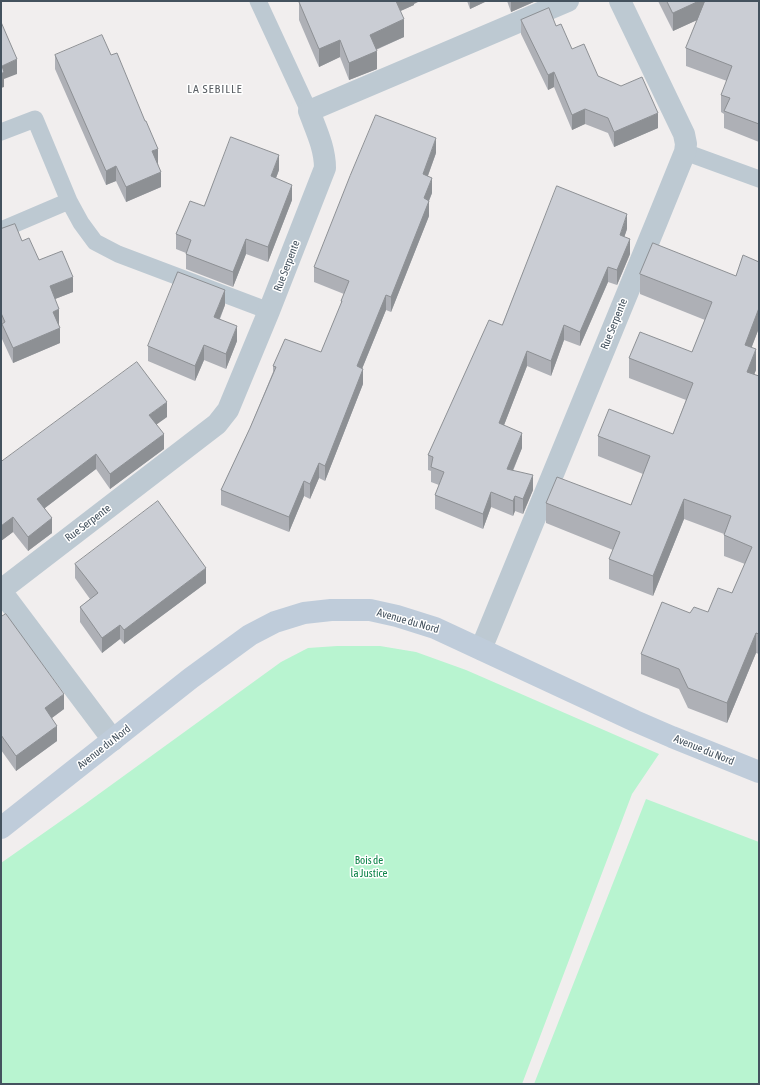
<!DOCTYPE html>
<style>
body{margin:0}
#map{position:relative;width:760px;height:1085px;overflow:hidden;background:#f1eeee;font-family:"Asap Condensed",sans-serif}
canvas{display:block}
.frame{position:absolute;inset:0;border:2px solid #44525e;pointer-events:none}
</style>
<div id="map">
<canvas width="760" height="1085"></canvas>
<div class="frame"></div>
</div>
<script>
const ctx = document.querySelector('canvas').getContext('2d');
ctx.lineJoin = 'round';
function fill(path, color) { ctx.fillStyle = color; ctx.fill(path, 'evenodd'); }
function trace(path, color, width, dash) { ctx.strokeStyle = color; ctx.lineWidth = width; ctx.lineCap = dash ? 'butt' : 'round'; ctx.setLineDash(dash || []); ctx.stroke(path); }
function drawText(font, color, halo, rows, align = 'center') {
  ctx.font = font + ' "Asap Condensed",sans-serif'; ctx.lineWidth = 3; ctx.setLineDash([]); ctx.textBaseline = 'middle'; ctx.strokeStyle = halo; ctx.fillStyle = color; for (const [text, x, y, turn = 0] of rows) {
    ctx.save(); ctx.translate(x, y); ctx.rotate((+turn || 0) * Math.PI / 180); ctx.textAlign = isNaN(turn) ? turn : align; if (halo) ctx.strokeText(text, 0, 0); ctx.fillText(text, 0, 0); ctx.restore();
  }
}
const green = new Path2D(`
 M 337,646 L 380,646 L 416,652 L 466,670 L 659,754 L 632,794 L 522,1084 L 1,1084 L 1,863 L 85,804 L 281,662 L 308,648 Z
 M 646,799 L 759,842 L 759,1084 L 534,1084 Z`);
const lane = new Path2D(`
 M 258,1 L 309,111
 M 1,132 L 35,119 L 69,201 L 81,223 L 95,242 L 118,254 L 269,311
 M 685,152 L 759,179
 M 1,230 L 69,201`);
const street = new Path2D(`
 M 1,590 L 217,424 L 228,410 L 269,311 L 325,168 C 325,148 316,130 309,111 L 568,1
 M 1,591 L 113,740
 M 481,649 L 657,221 L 685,152 L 686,144 L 684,134 L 620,1`);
const secondary = new Path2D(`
 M 1,828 L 191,678 L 250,635 L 275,622 L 304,613 L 331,610 L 370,610 L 397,616 L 435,628 L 635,721 L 672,737 L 759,772`);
const wall = new Path2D(`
 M 467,1 L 487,1 L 470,9 Z
 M 507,1 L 536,1 L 511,12 Z
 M 658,1 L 759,1 L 759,142 L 724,128 L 724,114 L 721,112 L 721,95 L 727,81 L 686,66 L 686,48 L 697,20 L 673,31 Z
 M 299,2 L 414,4 L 414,5 L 400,11 L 404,37 L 376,50 L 377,69 L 349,80 L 340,57 L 319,67 L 299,20 Z
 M 521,20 L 556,26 L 572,49 L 598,76 L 658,128 L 614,147 L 608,133 L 585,124 L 572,130 L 554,87 L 548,90 L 521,34 Z
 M 55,55 L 111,55 L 158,163 L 161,187 L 126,202 L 116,181 L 106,185 L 55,69 Z
 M 436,153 L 428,176 L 432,193 L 429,201 L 429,216 L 391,312 L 386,310 L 362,369 L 363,384 L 325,481 L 319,478 L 310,499 L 304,496 L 289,532 L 221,505 L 221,490 L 250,428 L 273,372 L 273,366 L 321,352 L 341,304 L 341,301 L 344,294 L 314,282 L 314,267 Z
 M 279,170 L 276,178 L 292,200 L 268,262 L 246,254 L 233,287 L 186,269 L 186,253 L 176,249 L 176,234 L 204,206 Z
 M 1,229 L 22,241 L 39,260 L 73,292 L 55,299 L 59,324 L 58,324 L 60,343 L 13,363 L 2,339 L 2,330 L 1,328 Z
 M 627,229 L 624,237 L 630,254 L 617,285 L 608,282 L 580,346 L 564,340 L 551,376 L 527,366 L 504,425 L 522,448 L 513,471 L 533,490 L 523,514 L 515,511 L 513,516 L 491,507 L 483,529 L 435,509 L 435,495 L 439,485 L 431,482 L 431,471 L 428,470 L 428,455 L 502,325 Z
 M 759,262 L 759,328 L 751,348 L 756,370 L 754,375 L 759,376 L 759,654 L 756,653 L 727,723 L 688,708 L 679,689 L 641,674 L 641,654 L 690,613 L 708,612 L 732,593 L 745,564 L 724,556 L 724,534 L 684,519 L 653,596 L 609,579 L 609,559 L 613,550 L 546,523 L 546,503 L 631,505 L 643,474 L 598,456 L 598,436 L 673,434 L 686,400 L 629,378 L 629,358 L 692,352 L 705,320 L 640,294 L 640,274 L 736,276 Z
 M 225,305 L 220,319 L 237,341 L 226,369 L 204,360 L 195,381 L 148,361 L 148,346 Z
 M 167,417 L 156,424 L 164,449 L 110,489 L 96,469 L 45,508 L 52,533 L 28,551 L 13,532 L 1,541 L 1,462 Z
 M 75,564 L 206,583 L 124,644 L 120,639 L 102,653 L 80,622 L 80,607 L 90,599 L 75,578 Z
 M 1,617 L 64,709 L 52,718 L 57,741 L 16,771 L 1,750 Z`);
const shadedWall = new Path2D(`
 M 394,1 L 420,1 L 414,4 L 414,5 L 394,14 Z
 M 470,1 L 487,1 L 470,9 Z
 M 511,1 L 536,1 L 511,12 Z
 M 699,1 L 706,1 L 706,16 L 673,31 L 673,13 Z
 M 404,19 L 404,37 L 370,52 L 370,35 Z
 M 340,40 L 340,57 L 319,67 L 319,49 Z
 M 377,51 L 377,69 L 349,80 L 349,63 Z
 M 17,59 L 17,74 L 4,79 L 4,87 L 1,88 L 2,66 Z
 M 554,72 L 554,87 L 548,90 L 548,75 Z
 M 585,109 L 585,124 L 572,130 L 572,115 Z
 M 658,113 L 658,128 L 614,147 L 614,132 Z
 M 436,138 L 436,153 L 423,189 L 423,174 Z
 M 158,149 L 158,163 L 152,166 L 152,151 Z
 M 279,155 L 279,170 L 271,191 L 271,176 Z
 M 116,166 L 116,181 L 106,185 L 106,171 Z
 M 161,172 L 161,187 L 126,202 L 126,187 Z
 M 432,178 L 432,193 L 424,213 L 424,198 Z
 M 292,185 L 292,200 L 268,262 L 268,247 Z
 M 429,201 L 429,216 L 391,312 L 391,297 Z
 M 627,214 L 627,229 L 620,250 L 620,235 Z
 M 246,239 L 246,254 L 233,287 L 233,272 Z
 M 630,239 L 630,254 L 617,285 L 617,270 Z
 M 608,267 L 608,282 L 580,346 L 580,332 Z
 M 73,277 L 73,292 L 50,301 L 50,286 Z
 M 225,290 L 225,305 L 214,332 L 214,317 Z
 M 386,295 L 386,310 L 357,381 L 357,366 Z
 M 759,308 L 759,328 L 745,365 L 745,345 Z
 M 59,309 L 59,324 L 53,326 L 53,312 Z
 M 564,325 L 564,340 L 551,376 L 551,361 Z
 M 237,326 L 237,341 L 226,369 L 226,354 Z
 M 60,328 L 60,343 L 13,363 L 13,348 Z
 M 204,345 L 204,360 L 195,381 L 195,366 Z
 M 756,349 L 756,370 L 747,392 L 747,372 Z
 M 527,351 L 527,366 L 499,438 L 499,423 Z
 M 363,369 L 363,384 L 325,481 L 325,466 Z
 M 167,402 L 167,417 L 149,430 L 149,415 Z
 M 522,433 L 522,448 L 507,484 L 507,469 Z
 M 164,434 L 164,449 L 110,489 L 110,474 Z
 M 96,454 L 96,469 L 37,514 L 37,499 Z
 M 319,463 L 319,478 L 310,499 L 310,484 Z
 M 533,475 L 533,490 L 523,514 L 523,499 Z
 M 304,481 L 304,496 L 289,532 L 289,517 Z
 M 491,492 L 491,507 L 483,529 L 483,514 Z
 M 515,496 L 515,511 L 513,516 L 513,501 Z
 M 684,499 L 684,519 L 653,596 L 653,576 Z
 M 13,517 L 13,532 L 1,541 L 1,526 Z
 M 52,518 L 52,533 L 28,551 L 28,537 Z
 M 206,568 L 206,583 L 124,644 L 124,630 Z
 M 120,625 L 120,639 L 102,653 L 102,638 Z
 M 756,633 L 756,653 L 727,723 L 727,703 Z
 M 64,694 L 64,709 L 45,723 L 45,708 Z
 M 57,726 L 57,741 L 16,771 L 16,756 Z`);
const building = new Path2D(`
 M 301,1 L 396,1 L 404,19 L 370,35 L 377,51 L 349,63 L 340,40 L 319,49 L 299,2 Z
 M 667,1 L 699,1 L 673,13 Z
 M 705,1 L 759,1 L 759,124 L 724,111 L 730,98 L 721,95 L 732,66 L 686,48 Z
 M 549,8 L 556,26 L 561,24 L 572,49 L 584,44 L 598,76 L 621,86 L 642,77 L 658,113 L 614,132 L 608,118 L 585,109 L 572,115 L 554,72 L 548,75 L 521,20 Z
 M 1,22 L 17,59 L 2,66 L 4,72 L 1,74 Z
 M 102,35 L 111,55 L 117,53 L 145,121 L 146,121 L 158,149 L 152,151 L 161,172 L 126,187 L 116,166 L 106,171 L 55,55 Z
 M 376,115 L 436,138 L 423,174 L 432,178 L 424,198 L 429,201 L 391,297 L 386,295 L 357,366 L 363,369 L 325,466 L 319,463 L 310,484 L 304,481 L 289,517 L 221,490 L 250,428 L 276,367 L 273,366 L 285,339 L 321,352 L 342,301 L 341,301 L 349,281 L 314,267 L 350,176 Z
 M 231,137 L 279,155 L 271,176 L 292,185 L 268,247 L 246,239 L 233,272 L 186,254 L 191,240 L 176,234 L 190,201 L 204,206 Z
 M 557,186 L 627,214 L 620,235 L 630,239 L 617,270 L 608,267 L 580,332 L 564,325 L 551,361 L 527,351 L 499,423 L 522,433 L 507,469 L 533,475 L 523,499 L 515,496 L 513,501 L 491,492 L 483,514 L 435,495 L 444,472 L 431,467 L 433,457 L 428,455 L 489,320 L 502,325 Z
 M 15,224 L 22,241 L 29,238 L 39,260 L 62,251 L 73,277 L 50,286 L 59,309 L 53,312 L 60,328 L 13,348 L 2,324 L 5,322 L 1,313 L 1,229 Z
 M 653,243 L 736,276 L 743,255 L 759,262 L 759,308 L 745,345 L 756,349 L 747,372 L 759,376 L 759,634 L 756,633 L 727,703 L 688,688 L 679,669 L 641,654 L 662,602 L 690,613 L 694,607 L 708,612 L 718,588 L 732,593 L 752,547 L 724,535 L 731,516 L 684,499 L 653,576 L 609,559 L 620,532 L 546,503 L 557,477 L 631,505 L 650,456 L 598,436 L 609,409 L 673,434 L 693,383 L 629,358 L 640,332 L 692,352 L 712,302 L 640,274 Z
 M 178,272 L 225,290 L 214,317 L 237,326 L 226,354 L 204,345 L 195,366 L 148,346 Z
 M 137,362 L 167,402 L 149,415 L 164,434 L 110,474 L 96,454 L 37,499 L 52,518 L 28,537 L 13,517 L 1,526 L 1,462 Z
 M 158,501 L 206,568 L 124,630 L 120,625 L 102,638 L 80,607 L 98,593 L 75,564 Z
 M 6,614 L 64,694 L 45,708 L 57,726 L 16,756 L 1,735 L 1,617 Z`);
const streetNames = [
 ["Rue Serpente",287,266,-69],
 ["Rue Serpente",614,324,-68],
 ["Rue Serpente",88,523,-37],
 ["Avenue du Nord",408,621,16],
 ["Avenue du Nord",104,747,-38],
 ["Avenue du Nord",704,750,22]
];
const parkNames = [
 ["Bois de",369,861],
 ["la Justice",369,874]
];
const neighbourhoodNames = [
 ["LA SEBILLE",215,89]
];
fill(green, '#b8f4d0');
trace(lane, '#bdc9d2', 17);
trace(street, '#bdc9d2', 22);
trace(secondary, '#bfccda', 22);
fill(wall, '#aeb0b6');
fill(shadedWall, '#8d9094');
fill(building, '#cacdd4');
trace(building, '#8d9094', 1);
drawText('11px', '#44525e', '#fff', streetNames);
drawText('11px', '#0c8348', '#fff', parkNames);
ctx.letterSpacing = '1px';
drawText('12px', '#5a5f64', '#fff', neighbourhoodNames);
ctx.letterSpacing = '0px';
</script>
